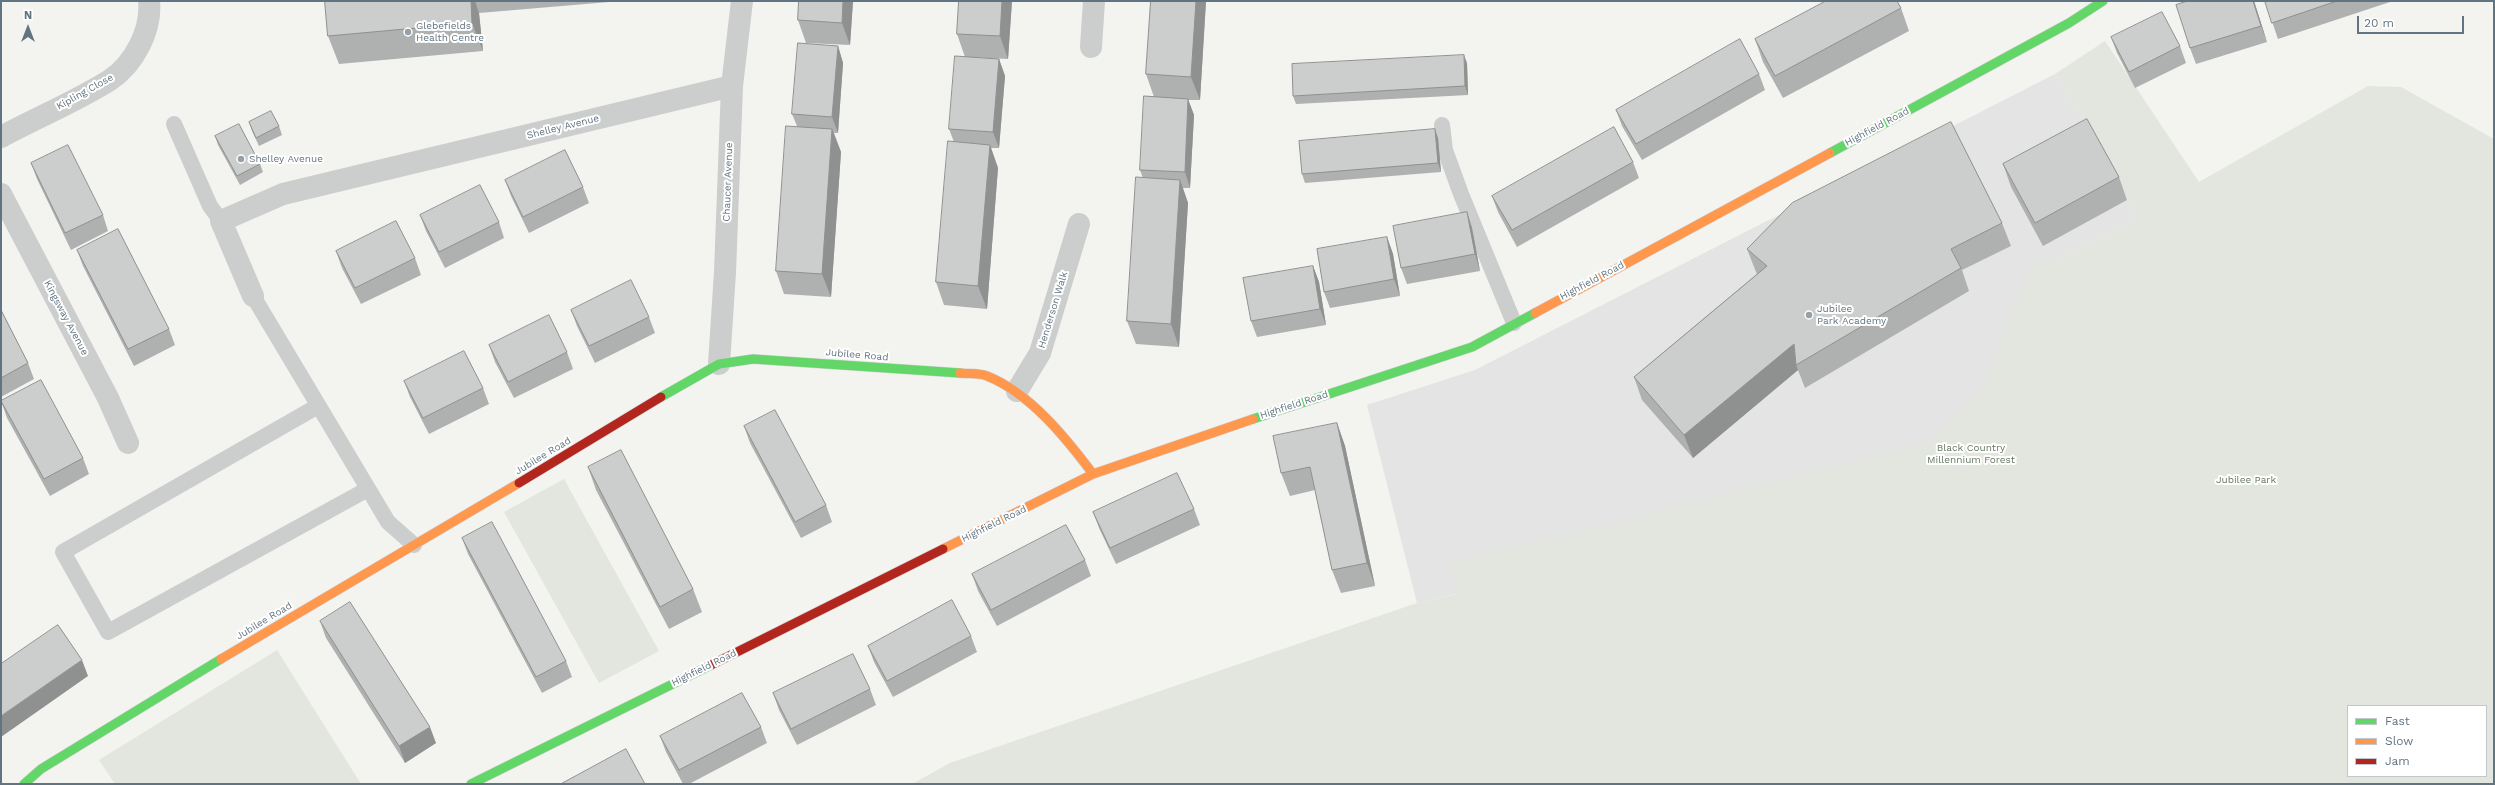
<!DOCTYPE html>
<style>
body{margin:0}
#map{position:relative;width:2495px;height:785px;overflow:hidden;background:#f3f3f0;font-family:"Work Sans",sans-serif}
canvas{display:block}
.frame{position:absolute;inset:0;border:2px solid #627481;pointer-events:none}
.legend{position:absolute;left:2347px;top:705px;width:140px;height:72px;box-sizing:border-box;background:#fff;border:1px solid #c0c7cd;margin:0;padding:5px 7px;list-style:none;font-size:12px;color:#627481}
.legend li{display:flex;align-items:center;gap:8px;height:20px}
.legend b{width:20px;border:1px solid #c0c7cd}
.north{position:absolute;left:8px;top:8px;width:40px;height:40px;-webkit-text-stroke:3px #fff;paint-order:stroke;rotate:0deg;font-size:11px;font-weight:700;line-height:16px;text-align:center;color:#627481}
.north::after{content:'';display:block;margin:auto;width:14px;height:18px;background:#627481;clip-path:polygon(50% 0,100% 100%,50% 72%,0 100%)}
.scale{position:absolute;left:2357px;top:16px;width:107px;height:18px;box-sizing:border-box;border:2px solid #627481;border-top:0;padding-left:5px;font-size:12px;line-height:14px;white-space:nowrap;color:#627481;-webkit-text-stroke:3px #fff;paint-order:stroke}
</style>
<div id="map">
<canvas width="2495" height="785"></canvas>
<div class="frame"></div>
<ul class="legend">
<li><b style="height:5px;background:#63d668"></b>Fast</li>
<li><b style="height:5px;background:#ff974d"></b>Slow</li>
<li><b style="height:5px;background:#b3261e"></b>Jam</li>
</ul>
<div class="north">N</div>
<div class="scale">20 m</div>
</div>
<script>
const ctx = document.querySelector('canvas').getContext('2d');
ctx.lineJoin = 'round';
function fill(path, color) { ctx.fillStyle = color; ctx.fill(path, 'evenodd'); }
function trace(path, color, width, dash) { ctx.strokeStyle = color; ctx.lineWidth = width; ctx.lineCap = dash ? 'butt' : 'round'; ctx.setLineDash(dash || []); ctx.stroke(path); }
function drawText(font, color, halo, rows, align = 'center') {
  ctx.font = font + ' "Work Sans",sans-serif'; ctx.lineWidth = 4; ctx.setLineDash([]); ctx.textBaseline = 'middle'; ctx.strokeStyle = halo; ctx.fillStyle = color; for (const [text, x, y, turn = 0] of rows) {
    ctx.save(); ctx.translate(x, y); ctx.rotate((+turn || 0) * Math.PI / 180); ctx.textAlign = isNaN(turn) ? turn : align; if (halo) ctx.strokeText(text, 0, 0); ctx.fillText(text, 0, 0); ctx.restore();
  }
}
const built = new Path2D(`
 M 2055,74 L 2138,218 L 2053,261 L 1990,465 L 1417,603 L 1367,405 L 1475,370 Z`);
const green = new Path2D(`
 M 2105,41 L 2199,182 L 2368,86 L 2401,87 L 2494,139 L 2494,784 L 912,784 L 950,763 L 1417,603 L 1456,594 L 1449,562 L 1594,529 L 1932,440 L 1979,394 L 2033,263 L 2053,261 L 2138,218 L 2055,74 ZM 2348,706 L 2486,706 L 2486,776 L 2348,776 Z
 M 564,479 L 659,651 L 599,683 L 504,512 Z
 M 277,650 L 361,784 L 115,784 L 99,760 Z`);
const lane = new Path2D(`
 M 174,124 L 210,206 L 221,221
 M 1442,125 L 1445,150 L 1461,194 L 1514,323
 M 253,296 L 388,522 L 414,545
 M 318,406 L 63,552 L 108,632 L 368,489`);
const street = new Path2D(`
 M 1091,47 L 1094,1
 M 1,137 C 36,118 77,101 110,80 C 134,64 152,30 149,1
 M 1,194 L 108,398 L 128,443
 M 253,296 L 221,221 L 283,194 L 732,86
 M 719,364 L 725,272 L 732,86 L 742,1
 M 1017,391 L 1040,353 L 1079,224`);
const fast = new Path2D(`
 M 1830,153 L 2069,23 L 2103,1
 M 661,397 L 719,364 L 753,359 L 960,373
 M 1253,419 L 1472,347 L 1535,313
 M 24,784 L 41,769 L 221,659
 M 471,784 L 711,665`);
const slow = new Path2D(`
 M 1535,313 L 1830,153
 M 960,373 C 968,374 980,373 987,376 C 1030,393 1066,438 1093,474
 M 943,549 L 1093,474 L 1253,419
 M 221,659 L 519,483`);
const jam = new Path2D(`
 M 519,483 L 661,397
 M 711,665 L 943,549`);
const wall = new Path2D(`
 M 325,1 L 621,1 L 479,13 L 483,51 L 339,64 L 328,36 Z
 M 799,1 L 853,1 L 850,45 L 806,43 L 798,20 Z
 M 959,1 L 1012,1 L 1008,59 L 968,57 L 999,59 L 1005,76 L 999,148 L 991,148 L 998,168 L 987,309 L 944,305 L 936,282 L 954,142 L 949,129 L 965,57 L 957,34 Z
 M 1151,1 L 1206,1 L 1200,100 L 1188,100 L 1194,115 L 1190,188 L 1183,188 L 1188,203 L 1179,347 L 1136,344 L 1127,321 L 1143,178 L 1140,170 L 1154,97 L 1146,74 Z
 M 2254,1 L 2267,42 L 2196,64 L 2190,48 Z
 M 2265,1 L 2393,1 L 2278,39 Z
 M 1901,8 L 1909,31 L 1783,98 L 1763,62 L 1755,39 Z
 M 2111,37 L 2180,46 L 2186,63 L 2135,88 L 2117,53 Z
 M 838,46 L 843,63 L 838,133 L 834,133 L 841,152 L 831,297 L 784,294 L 776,271 L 797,126 L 792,114 Z
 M 1467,63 L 1468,95 L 1296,104 L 1293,96 Z
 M 1759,74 L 1765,90 L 1642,160 L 1622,126 L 1616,110 Z
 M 249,122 L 279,126 L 282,135 L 259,146 L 252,131 Z
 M 215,136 L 260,164 L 263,172 L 240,185 L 218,145 Z
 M 1438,138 L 1441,172 L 1305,183 L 1302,174 Z
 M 1633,162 L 1639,178 L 1517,247 L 1498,212 L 1492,196 Z
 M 31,163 L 103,215 L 108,231 L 71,250 L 37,179 Z
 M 2003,164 L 2119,177 L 2127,200 L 2043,246 L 2011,187 Z
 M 505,180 L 583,187 L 589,203 L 529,233 L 511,196 Z
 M 1467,212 L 1472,228 L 1480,271 L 1407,284 L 1401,268 Z
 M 420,215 L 499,222 L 504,238 L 445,268 L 426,231 Z
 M 2002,223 L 2011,246 L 1962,270 L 1969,291 L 1805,388 L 1798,370 L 1693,458 L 1642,400 L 1634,377 L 1757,274 L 1756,272 L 1747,249 Z
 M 1387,237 L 1393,254 L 1400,296 L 1330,308 L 1324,292 Z
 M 77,250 L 169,329 L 175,345 L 134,366 L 83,266 Z
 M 336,251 L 415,258 L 421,275 L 361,304 L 342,268 Z
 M 1313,266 L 1319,282 L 1326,325 L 1257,337 L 1251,321 Z
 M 1,310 L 28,363 L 34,379 L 1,397 Z
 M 571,310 L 649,317 L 655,333 L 595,363 L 577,326 Z
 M 489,345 L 567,352 L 573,369 L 514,398 L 495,362 Z
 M 404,381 L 483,388 L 489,404 L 429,434 L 410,397 Z
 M 1,401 L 83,458 L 89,474 L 50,496 L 7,418 Z
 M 1337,423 L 1345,446 L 1375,586 L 1341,593 L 1332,570 L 1315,490 L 1290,496 L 1281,473 Z
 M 744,426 L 826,505 L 832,522 L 801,538 L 750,443 Z
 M 588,467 L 693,589 L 702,612 L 669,629 L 596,490 Z
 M 1194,509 L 1200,525 L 1116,564 L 1099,528 L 1093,512 Z
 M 462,538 L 566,661 L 572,677 L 542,693 L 468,554 Z
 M 1085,560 L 1091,576 L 997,626 L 978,591 L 972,574 Z
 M 320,621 L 436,743 L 405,763 L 326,638 Z
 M 971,636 L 977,652 L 893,697 L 874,662 L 868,646 Z
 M 870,689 L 876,705 L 797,745 L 779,710 L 773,693 Z
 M 761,727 L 767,743 L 689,784 L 683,784 L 666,752 L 660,736 Z`);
const shadedWall = new Path2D(`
 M 471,1 L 475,1 L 479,13 L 483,51 L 472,23 Z
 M 843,1 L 853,1 L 850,45 L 842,23 Z
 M 1002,1 L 1012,1 L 1008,59 L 1000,36 Z
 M 1196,1 L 1206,1 L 1200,100 L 1191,77 Z
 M 2253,1 L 2254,1 L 2267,42 L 2261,26 Z
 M 838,46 L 843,63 L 838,133 L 832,117 Z
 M 1464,55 L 1467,63 L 1468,95 L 1465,86 Z
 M 999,59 L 1005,76 L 999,148 L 993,132 Z
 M 1188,99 L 1194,115 L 1190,188 L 1185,172 Z
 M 832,129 L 841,152 L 831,297 L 822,274 Z
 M 1435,129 L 1438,138 L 1441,172 L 1438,163 Z
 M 990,145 L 998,168 L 987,309 L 978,286 Z
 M 1180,180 L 1188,203 L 1179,347 L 1171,324 Z
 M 1467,212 L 1472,228 L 1480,271 L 1475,254 Z
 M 1387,237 L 1393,254 L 1400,296 L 1394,279 Z
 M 1313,266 L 1319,282 L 1326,325 L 1320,309 Z
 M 1794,344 L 1796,365 L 1798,370 L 1693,458 L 1684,435 Z
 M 1337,423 L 1345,446 L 1375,586 L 1367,563 Z
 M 82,660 L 88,676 L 1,737 L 1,716 Z
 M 430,727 L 436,743 L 405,763 L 399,746 Z`);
const building = new Path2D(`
 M 325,1 L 471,1 L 472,23 L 328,36 Z
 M 799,1 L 843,1 L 842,23 L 798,20 Z
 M 959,1 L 1002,1 L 1000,36 L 957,34 Z
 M 1151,1 L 1196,1 L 1191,77 L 1146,74 Z
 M 1826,1 L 1897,1 L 1901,8 L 1775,76 L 1755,39 Z
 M 2188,1 L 2253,1 L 2261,26 L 2190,48 L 2176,5 Z
 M 2265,1 L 2337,1 L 2272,23 Z
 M 2162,12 L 2180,46 L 2129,72 L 2111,37 Z
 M 1740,39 L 1759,74 L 1636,144 L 1616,110 Z
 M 798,43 L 838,46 L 832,117 L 792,114 Z
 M 1464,55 L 1465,86 L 1293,96 L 1292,64 Z
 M 955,56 L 999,59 L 993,132 L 949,129 Z
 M 1144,96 L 1188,99 L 1185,172 L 1140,170 Z
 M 271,111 L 279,126 L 256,138 L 249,122 Z
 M 2087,119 L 2119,177 L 2035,223 L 2003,164 Z
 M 1951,122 L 2002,223 L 1951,249 L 1961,268 L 1796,365 L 1794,344 L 1684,435 L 1634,377 L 1767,266 L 1747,249 L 1792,203 Z
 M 239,124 L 260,164 L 237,176 L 215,136 Z
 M 786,126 L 832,129 L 822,274 L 776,271 Z
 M 1614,127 L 1633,162 L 1512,230 L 1492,196 Z
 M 1435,129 L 1438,163 L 1302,174 L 1299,141 Z
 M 948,141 L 990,145 L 978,286 L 936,282 Z
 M 68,145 L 103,215 L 65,233 L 31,163 Z
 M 565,150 L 583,187 L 523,217 L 505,180 Z
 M 1136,177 L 1180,180 L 1171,324 L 1127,321 Z
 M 480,185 L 499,222 L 439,252 L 420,215 Z
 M 1467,212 L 1475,254 L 1401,268 L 1393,226 Z
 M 396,221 L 415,258 L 355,288 L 336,251 Z
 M 118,229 L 169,329 L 128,349 L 77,250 Z
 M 1387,237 L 1394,279 L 1324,292 L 1317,249 Z
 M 1313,266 L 1320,309 L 1251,321 L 1243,278 Z
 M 631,280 L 649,317 L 589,346 L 571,310 Z
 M 1,310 L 28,363 L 1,378 Z
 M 549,315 L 567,352 L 508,382 L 489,345 Z
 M 464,351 L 483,388 L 423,418 L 404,381 Z
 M 41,380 L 83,458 L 44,479 L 1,401 Z
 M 775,410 L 826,505 L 795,522 L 744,426 Z
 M 1337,423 L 1367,563 L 1332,570 L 1310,467 L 1281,473 L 1273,436 Z
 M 621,450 L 693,589 L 660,607 L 588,467 Z
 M 1177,473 L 1194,509 L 1110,548 L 1093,512 Z
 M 492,522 L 566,661 L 536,677 L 462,538 Z
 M 1066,525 L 1085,560 L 991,610 L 972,574 Z
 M 952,600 L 971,636 L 887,681 L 868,646 Z
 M 350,602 L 430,727 L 399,746 L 320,621 Z
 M 58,625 L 82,660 L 1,716 L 1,664 Z
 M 853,654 L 870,689 L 791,729 L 773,693 Z
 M 742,693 L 761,727 L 679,770 L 660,736 Z
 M 626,749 L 645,784 L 561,784 Z`);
const markers = [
 [408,32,4,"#95a0a8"],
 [241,159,4,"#95a0a8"],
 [1809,315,4,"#95a0a8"]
];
const poiNames = [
 ["Glebefields",416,26],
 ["Health Centre",416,38],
 ["Shelley Avenue",249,159],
 ["Jubilee",1817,309],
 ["Park Academy",1817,321]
];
const streetNames = [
 ["Kipling Close",85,92,-29],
 ["Shelley Avenue",563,127,-14],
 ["Highfield Road",1877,127,-28],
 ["Chaucer Avenue",728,182,-88],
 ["Highfield Road",1592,281,-28],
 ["Henderson Walk",1053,310,-73],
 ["Kingsway Avenue",66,318,62],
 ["Jubilee Road",857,355,5],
 ["Highfield Road",1294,405,-18],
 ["Jubilee Road",543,456,-31],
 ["Highfield Road",994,524,-26],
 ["Jubilee Road",264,621,-31],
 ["Highfield Road",704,668,-26]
];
const parkNames = [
 ["Black Country",1971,448],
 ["Millennium Forest",1971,460],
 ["Jubilee Park",2246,480]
];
fill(built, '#e3e4e3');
fill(green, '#e2e6de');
trace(fast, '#cfd0d0', 10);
trace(slow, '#cfd0d0', 10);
trace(jam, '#cfd0d0', 10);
trace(lane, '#cccdcd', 16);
trace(street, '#cccdcd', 22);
trace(fast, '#63d668', 9);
trace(slow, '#ff974d', 9);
trace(jam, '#b3261e', 9);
fill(wall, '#afb1b1');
fill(shadedWall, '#8f9090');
fill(building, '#cccece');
trace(building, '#8f9090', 1);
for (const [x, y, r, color] of markers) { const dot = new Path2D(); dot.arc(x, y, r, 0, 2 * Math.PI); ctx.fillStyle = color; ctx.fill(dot); trace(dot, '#fff', 1.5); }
drawText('10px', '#627481', '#fff', poiNames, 'left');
drawText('10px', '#627481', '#fff', streetNames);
drawText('10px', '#667861', '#fff', parkNames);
</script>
